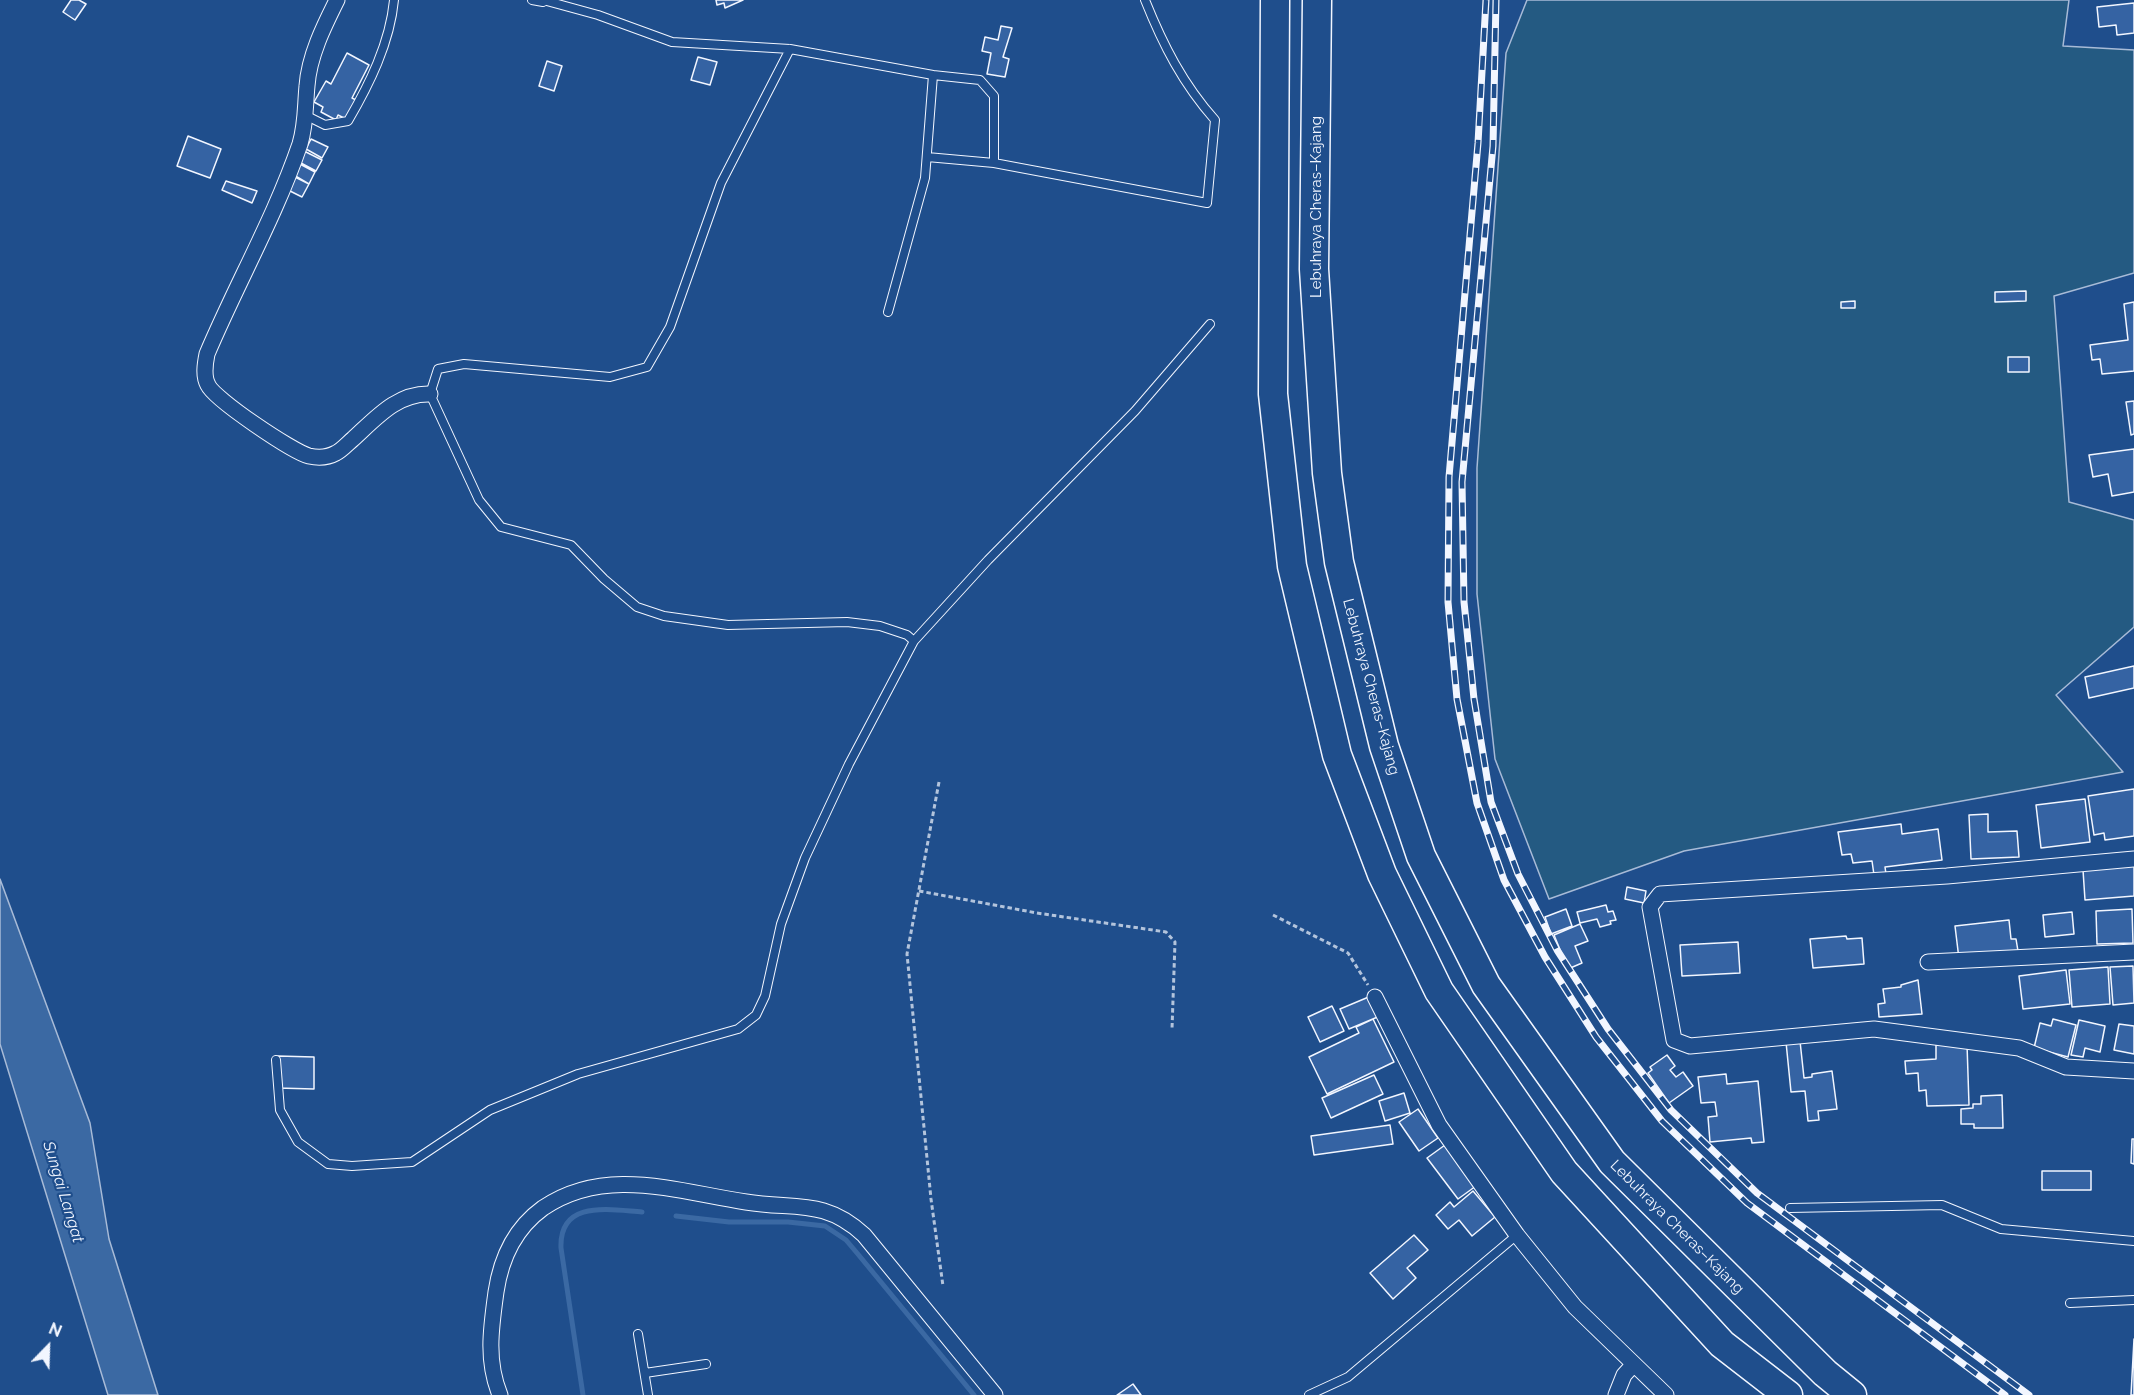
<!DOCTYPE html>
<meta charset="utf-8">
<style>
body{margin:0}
#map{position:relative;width:2134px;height:1395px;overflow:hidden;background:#1f4e8c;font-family:Raleway,sans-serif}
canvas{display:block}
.north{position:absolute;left:18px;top:1317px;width:60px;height:60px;-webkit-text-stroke:4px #1f4e8c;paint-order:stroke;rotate:23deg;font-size:16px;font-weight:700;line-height:24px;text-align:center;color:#f2f6ff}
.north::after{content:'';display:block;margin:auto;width:21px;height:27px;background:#f2f6ff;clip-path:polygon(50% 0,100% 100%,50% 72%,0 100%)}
</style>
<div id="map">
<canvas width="2134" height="1395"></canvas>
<div class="north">N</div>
</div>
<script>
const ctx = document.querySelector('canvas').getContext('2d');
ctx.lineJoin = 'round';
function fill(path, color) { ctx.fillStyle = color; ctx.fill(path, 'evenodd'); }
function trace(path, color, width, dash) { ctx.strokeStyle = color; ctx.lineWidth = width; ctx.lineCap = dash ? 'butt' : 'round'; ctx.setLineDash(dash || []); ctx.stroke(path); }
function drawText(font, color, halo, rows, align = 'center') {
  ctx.font = font + ' Raleway,sans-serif'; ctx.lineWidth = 4.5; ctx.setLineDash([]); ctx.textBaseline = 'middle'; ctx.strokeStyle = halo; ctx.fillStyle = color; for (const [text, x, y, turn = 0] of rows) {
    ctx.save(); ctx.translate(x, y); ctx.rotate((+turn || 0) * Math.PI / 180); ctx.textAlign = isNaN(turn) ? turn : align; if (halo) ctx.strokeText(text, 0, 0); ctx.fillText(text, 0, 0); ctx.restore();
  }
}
const green = new Path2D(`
 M 1527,0 L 2069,0 L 2063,46 L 2134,50 L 2134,273 L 2054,296 L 2069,502 L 2134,520 L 2134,627 L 2056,695 L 2123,772 L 1684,851 L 1549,899 L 1495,759 L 1477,594 L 1477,468 L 1506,53 Z`);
const water = new Path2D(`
 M 0,879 L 90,1123 L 109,1239 L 158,1395 L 108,1395 L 0,1044 Z`);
const stream = new Path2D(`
 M 676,1216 L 729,1222 L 788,1222 L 825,1226 L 846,1240 L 857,1253 L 974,1395
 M 583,1395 L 561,1248 C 559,1199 611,1210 642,1212`);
const building = new Path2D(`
 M 71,0 L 79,0 L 86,4 L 75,20 L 63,12 Z
 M 716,0 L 743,0 L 725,8 L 724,3 L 717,5 Z
 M 2134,3 L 2134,33 L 2117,35 L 2116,25 L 2099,27 L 2097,7 Z
 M 1001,26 L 1012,28 L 1003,57 L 1009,59 L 1005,77 L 987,74 L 991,53 L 982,51 L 985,37 L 998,40 Z
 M 347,53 L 369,65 L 352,98 L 356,100 L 346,119 L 338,115 L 336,120 L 321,112 L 323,107 L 314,102 L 326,81 L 331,84 Z
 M 698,57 L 717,62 L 710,85 L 691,80 Z
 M 547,61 L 562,66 L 554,91 L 539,86 Z
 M 188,136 L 221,149 L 210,178 L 177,166 Z
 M 311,139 L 328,147 L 322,158 L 306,149 Z
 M 304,151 L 322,160 L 316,171 L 299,162 Z
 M 298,163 L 315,172 L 309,184 L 292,174 Z
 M 291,175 L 309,184 L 302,197 L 284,188 Z
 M 226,181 L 257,191 L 252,203 L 222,190 Z
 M 2026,291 L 2026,301 L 1995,302 L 1995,292 Z
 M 1855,301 L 1855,308 L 1841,308 L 1841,302 Z
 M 2134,302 L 2134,371 L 2102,374 L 2100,359 L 2092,360 L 2090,345 L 2128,340 L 2124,304 Z
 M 2008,357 L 2029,357 L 2029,372 L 2008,372 Z
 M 2134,401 L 2134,434 L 2131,435 L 2126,402 Z
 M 2134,449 L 2134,492 L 2112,496 L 2108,474 L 2093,477 L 2089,455 Z
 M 2134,666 L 2134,688 L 2089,698 L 2085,677 Z
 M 2134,789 L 2134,836 L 2105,840 L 2104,833 L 2094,835 L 2088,796 Z
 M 2085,799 L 2090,842 L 2041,848 L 2036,805 Z
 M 1988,814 L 1988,832 L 2017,831 L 2019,857 L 1971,859 L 1969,815 Z
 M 1901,824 L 1902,834 L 1938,829 L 1942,860 L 1885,867 L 1886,874 L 1874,875 L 1872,861 L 1853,863 L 1851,854 L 1842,855 L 1838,832 Z
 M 2134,866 L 2134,896 L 2085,900 L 2083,870 Z
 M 1627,887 L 1646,891 L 1644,903 L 1625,899 Z
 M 1606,905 L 1608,912 L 1613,911 L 1616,920 L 1610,921 L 1611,924 L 1600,927 L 1597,919 L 1580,923 L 1577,912 Z
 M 1566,909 L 1572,926 L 1551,934 L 1545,917 Z
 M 2132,909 L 2133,943 L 2097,944 L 2096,911 Z
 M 2072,912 L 2074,934 L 2045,937 L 2043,915 Z
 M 2009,920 L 2011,939 L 2016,939 L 2019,957 L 1959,959 L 1955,926 Z
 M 1580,924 L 1588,941 L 1575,946 L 1582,963 L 1568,969 L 1554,935 Z
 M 1846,936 L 1847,939 L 1862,938 L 1864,964 L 1813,968 L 1810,939 Z
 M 1738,942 L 1740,973 L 1682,976 L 1680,945 Z
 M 2133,966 L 2134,1003 L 2113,1005 L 2110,967 Z
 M 2108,967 L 2110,1004 L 2072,1007 L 2069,970 Z
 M 2066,970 L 2070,1004 L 2023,1009 L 2019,976 Z
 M 1918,980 L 1922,1014 L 1879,1017 L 1878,1004 L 1885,1003 L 1883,989 L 1901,987 L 1901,985 Z
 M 1371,996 L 1380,1016 L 1349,1029 L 1340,1009 Z
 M 1332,1006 L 1344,1031 L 1320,1042 L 1308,1017 Z
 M 1373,1019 L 1394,1062 L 1327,1094 L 1309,1057 L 1359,1033 L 1356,1027 Z
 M 2053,1019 L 2076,1025 L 2068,1057 L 2034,1048 L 2040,1023 L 2051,1026 Z
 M 2079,1020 L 2105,1026 L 2100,1052 L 2085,1048 L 2083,1057 L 2071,1055 Z
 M 2119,1024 L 2134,1026 L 2134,1054 L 2114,1050 Z
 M 1800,1041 L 1804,1078 L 1812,1077 L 1812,1074 L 1832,1071 L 1837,1109 L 1818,1111 L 1819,1120 L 1808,1121 L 1805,1091 L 1791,1092 L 1786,1042 Z
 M 1967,1044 L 1969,1105 L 1927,1106 L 1926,1090 L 1919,1091 L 1918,1073 L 1906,1074 L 1905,1061 L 1936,1059 L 1936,1045 Z
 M 1667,1055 L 1675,1066 L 1670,1070 L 1676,1077 L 1683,1072 L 1693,1086 L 1669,1103 L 1648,1073 L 1652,1070 L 1650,1067 Z
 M 278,1056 L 314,1057 L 314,1089 L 277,1088 Z
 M 1726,1074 L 1727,1084 L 1758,1081 L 1764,1142 L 1752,1143 L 1751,1138 L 1710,1142 L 1708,1117 L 1717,1116 L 1715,1102 L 1701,1103 L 1698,1077 Z
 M 1374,1075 L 1383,1094 L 1331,1118 L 1322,1098 Z
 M 1404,1093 L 1410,1113 L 1385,1121 L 1379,1101 Z
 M 2002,1095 L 2003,1128 L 1974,1128 L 1974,1124 L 1961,1124 L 1961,1109 L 1973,1108 L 1973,1104 L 1981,1104 L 1981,1096 Z
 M 1418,1109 L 1438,1138 L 1419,1151 L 1399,1122 Z
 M 1390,1125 L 1393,1144 L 1314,1155 L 1311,1136 Z
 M 2132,1139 L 2134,1139 L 2134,1164 L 2131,1163 Z
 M 1445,1145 L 1476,1186 L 1458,1199 L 1427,1158 Z
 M 2042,1171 L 2091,1171 L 2091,1190 L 2042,1190 Z
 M 1473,1191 L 1495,1217 L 1472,1236 L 1459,1220 L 1448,1229 L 1436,1215 L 1450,1202 L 1454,1207 Z
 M 1414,1235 L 1428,1250 L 1407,1268 L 1416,1278 L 1393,1299 L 1370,1273 Z
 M 2134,1339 L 2134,1395 L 2131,1395 Z
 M 1133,1384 L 1141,1395 L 1117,1395 Z`);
const path = new Path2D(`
 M 939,782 L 907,954 L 931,1199 L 943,1286
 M 919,891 L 1037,913 L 1166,932 L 1175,942 L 1172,1029
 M 1273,915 L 1348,953 L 1368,985`);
const lane = new Path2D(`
 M 532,0 L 543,2
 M 543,0 L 598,15 L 672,42 L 790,49 L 933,75 L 925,178 L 888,312
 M 790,49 L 721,183 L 670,327 L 647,367 L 610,377 L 464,364 L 438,369 L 430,394 L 479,500 L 501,527 L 571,545 L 604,579 L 637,607 L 664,616 L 728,625 L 847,622 L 880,626 L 907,635 L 914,641 L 988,560 L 1135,411 L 1210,324
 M 933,75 L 980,80 L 994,96 L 994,163
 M 307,116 L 325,125 L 348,121 C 369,85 390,43 394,0
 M 927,157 L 994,163 L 1207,203 L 1215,120 C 1183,84 1163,45 1145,0
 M 276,1060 L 280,1110 L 298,1142 L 328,1164 L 352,1166 L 412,1162 L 490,1110 L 578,1074 L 738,1029 L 756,1015 L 765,996 L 781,924 L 805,858 L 849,764 L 914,641
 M 1790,1208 L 1942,1205 L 2001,1229 L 2134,1241
 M 2070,1303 L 2134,1300
 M 638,1334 L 648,1395
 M 645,1373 L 706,1364
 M 1309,1395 L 1348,1377 L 1517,1235`);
const street = new Path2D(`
 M 337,0 C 324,26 309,56 307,86 C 305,107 306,124 300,144 C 275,217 237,283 207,354 C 205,364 203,376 208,385 C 214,399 293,452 309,456 C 318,458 327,458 336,453 C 342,450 348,443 353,439 C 376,418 397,393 430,394
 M 2134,859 L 1947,876 L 1660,894 L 1650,907 L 1674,1040 L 1690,1046 L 1874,1029 L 2019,1048 L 2066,1067 L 2134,1071
 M 1928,962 L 2134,952
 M 1375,997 L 1439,1125 L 1517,1235 L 1575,1307 L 1666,1395
 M 500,1395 C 486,1361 491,1328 496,1292 C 501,1258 514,1229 543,1208 C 606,1165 678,1192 746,1202 C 794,1210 824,1198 864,1235 L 995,1395
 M 1616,1395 L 1624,1375 L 1634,1364`);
const highway = new Path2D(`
 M 1275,0 L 1273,394 L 1292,566 L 1337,755 L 1382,874 L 1439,991 L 1564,1172 L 1722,1344 L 1788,1395
 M 1317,0 L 1314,269 L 1327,473 L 1339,562 L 1384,746 L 1421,856 L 1486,985 L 1612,1162 L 1825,1373 L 1852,1395`);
const rail = new Path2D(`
 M 1486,0 L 1478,143 L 1449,477 L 1448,602 L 1457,699 L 1477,803 L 1504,880 L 1545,957 L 1596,1037 L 1662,1121 L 1747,1203 L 2005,1395
 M 1496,0 L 1493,146 L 1462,482 L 1464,602 L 1474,699 L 1491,802 L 1518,874 L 1557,950 L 1608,1029 L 1671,1110 L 1757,1193 L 2029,1395`);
const streetNames = [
 ["Lebuhraya Cheras–Kajang",1316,207,-90],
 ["Lebuhraya Cheras–Kajang",1371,687,75],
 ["Lebuhraya Cheras–Kajang",1677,1227,45]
];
const waterNames = [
 ["Sungai Langat",63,1192,73]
];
fill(green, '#245a82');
trace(green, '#a8bbd7', 1.5);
fill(water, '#3b69a3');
trace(water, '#a8bbd7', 1.5);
trace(stream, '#3b69a3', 5);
fill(building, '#3563a3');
trace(building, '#f2f6ff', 1.5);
trace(lane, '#f2f6ff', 10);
trace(street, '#f2f6ff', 17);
trace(highway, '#f2f6ff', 31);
trace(path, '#b3c4dc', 3, [4.5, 3]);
trace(lane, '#1f4e8c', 8);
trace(street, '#1f4e8c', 15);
trace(highway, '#1f4e8c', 28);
trace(rail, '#f2f6ff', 7);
trace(rail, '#1f4e8c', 4.5, [14]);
drawText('15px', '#f2f6ff', '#1f4e8c', streetNames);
drawText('italic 16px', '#f2f6ff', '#1f4e8c', waterNames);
</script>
